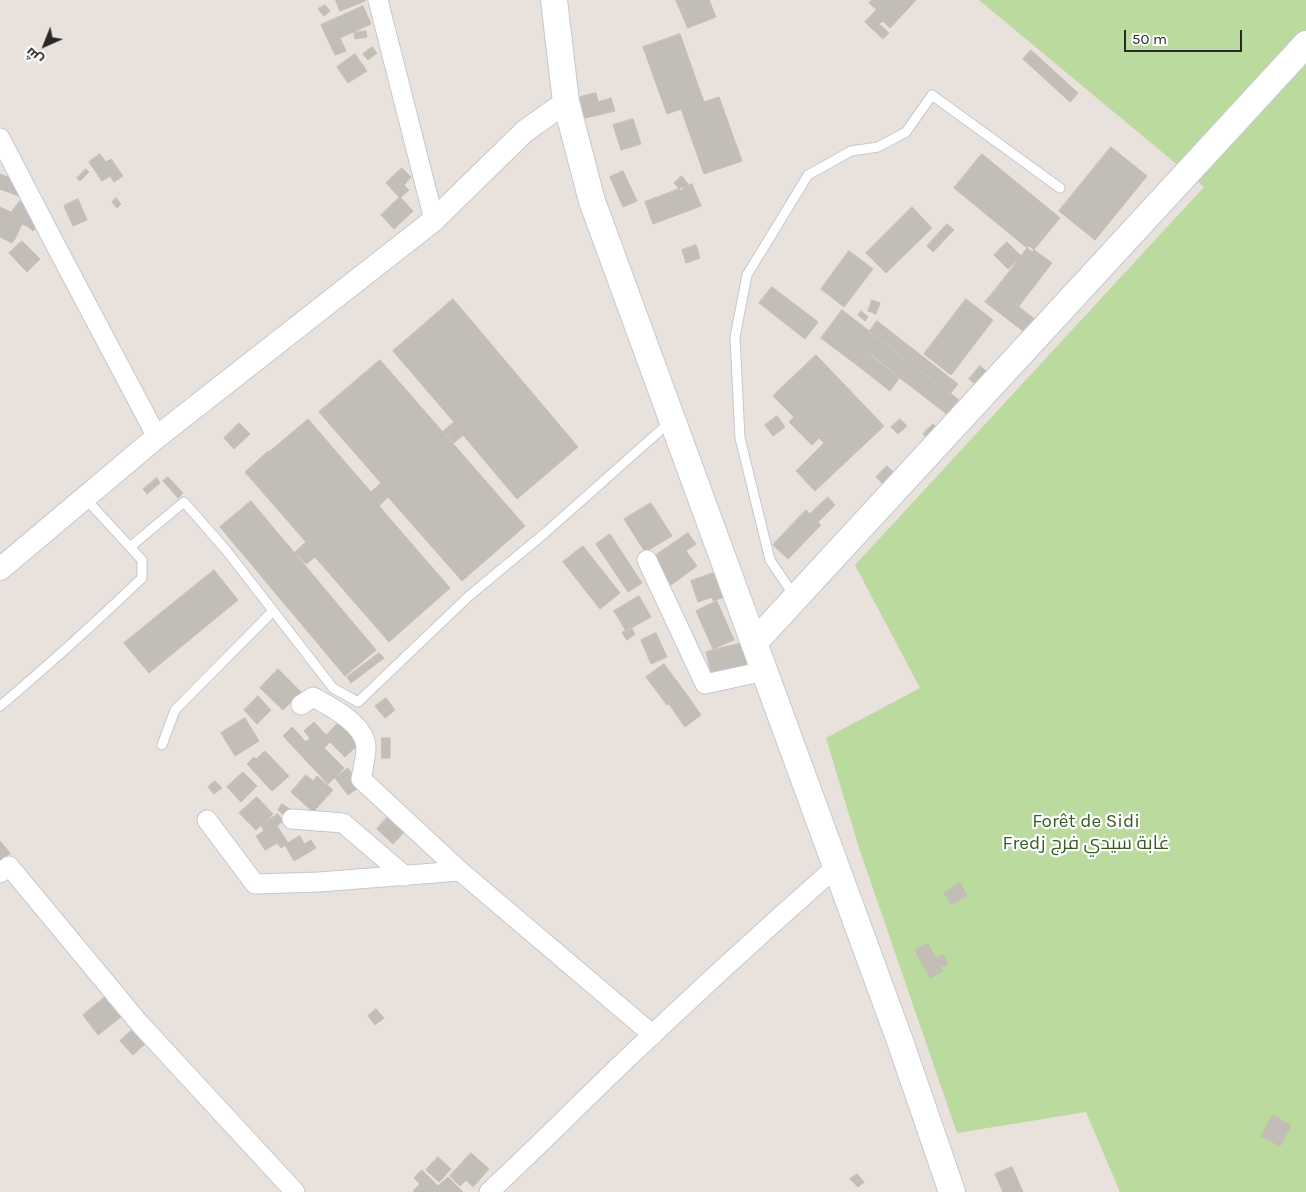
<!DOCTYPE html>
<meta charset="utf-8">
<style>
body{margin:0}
#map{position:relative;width:1306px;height:1192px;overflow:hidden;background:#e9e1dc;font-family:Karla,Cairo,sans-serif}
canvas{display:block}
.north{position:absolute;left:20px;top:20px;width:50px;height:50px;-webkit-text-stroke:4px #fff;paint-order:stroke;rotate:224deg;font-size:14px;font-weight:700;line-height:20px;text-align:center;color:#282828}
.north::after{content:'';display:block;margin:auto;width:18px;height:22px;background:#282828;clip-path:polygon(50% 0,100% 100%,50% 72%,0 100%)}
.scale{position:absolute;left:1124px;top:30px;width:118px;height:22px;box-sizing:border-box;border:2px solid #282828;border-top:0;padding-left:6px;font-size:15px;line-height:18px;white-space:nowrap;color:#282828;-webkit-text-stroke:4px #fff;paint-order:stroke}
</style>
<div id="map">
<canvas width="1306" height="1192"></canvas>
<div class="north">ش</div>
<div class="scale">50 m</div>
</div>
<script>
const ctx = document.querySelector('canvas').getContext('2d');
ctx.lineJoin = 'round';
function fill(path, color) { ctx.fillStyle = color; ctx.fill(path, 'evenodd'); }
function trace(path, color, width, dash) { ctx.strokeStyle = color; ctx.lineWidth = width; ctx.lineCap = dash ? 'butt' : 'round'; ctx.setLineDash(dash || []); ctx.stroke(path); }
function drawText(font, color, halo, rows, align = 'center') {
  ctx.font = font + ' Karla,Cairo,sans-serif'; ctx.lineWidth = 4.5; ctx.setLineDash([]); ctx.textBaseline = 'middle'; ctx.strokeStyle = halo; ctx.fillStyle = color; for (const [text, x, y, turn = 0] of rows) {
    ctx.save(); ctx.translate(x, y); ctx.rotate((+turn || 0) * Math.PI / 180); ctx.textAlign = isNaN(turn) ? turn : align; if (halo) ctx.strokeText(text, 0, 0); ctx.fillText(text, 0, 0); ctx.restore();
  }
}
const green = new Path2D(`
 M 979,0 L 1306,0 L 1306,1192 L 1120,1192 L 1086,1112 L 957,1133 L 858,845 L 826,738 L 920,688 L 855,565 L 1204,187 Z`);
const building = new Path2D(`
 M 336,0 L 365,0 L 365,1 L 340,11 Z
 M 676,0 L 709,0 L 716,17 L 688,28 Z
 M 872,0 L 886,0 L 877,10 L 869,3 Z
 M 886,0 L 916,0 L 890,28 L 883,21 L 879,24 L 889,33 L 883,39 L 865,22 Z
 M 325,5 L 330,11 L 324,16 L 318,9 Z
 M 363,6 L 371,24 L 340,38 L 346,51 L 335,55 L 321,25 Z
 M 366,31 L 367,37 L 355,39 L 354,33 Z
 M 680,34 L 704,102 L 719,97 L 742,161 L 704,174 L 681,109 L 667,114 L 643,47 Z
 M 372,47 L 377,53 L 368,60 L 363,54 Z
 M 1031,50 L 1078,93 L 1070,102 L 1023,59 Z
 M 355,54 L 367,71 L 348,83 L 337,67 Z
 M 596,93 L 598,102 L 611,98 L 615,111 L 585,118 L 580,97 Z
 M 633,119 L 641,144 L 621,150 L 613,125 Z
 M 1111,147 L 1147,176 L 1095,240 L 1059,211 Z
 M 100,154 L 106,162 L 111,159 L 123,176 L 114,182 L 110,176 L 102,181 L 89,162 Z
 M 982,154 L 1060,218 L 1032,252 L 954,188 Z
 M 402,168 L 411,177 L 404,185 L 409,190 L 400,198 L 386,183 Z
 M 86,169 L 89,172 L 80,181 L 77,178 Z
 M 623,171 L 637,201 L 623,207 L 610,177 Z
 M 0,174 L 27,184 L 22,197 L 0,189 Z
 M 682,176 L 688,184 L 681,191 L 674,183 Z
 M 692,184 L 701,206 L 653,224 L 645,202 Z
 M 400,197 L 413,211 L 394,229 L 381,215 Z
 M 116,198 L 121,204 L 117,208 L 112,202 Z
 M 78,199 L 87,220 L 73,226 L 64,206 Z
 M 20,201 L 43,219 L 33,231 L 27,226 L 22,224 L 15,239 L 12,243 L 0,237 L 0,207 L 11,212 Z
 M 912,207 L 932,228 L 886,273 L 866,253 Z
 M 947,224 L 954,230 L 933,252 L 927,246 Z
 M 22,241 L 40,259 L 27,272 L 9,253 Z
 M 1007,242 L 1021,256 L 1008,269 L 994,255 Z
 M 696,245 L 700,258 L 686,263 L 682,250 Z
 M 1029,246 L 1052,263 L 1019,306 L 996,289 Z
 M 849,251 L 873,269 L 844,307 L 821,289 Z
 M 772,287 L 818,322 L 805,339 L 759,303 Z
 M 996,289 L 1037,321 L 1027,334 L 985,302 Z
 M 453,299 L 578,447 L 517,499 L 463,435 L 454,443 L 443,431 L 454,422 L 393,351 Z
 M 966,299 L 993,320 L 951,375 L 924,354 Z
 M 872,300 L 880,303 L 876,314 L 868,311 Z
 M 842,310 L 959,400 L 948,415 L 831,325 Z
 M 861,311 L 868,317 L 865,321 L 858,315 Z
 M 877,321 L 958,384 L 950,394 L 869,332 Z
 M 831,325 L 871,357 L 862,369 L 821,338 Z
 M 816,355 L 884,426 L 815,491 L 796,471 L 824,443 L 819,438 L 812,445 L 789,422 L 794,417 L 773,396 Z
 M 872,355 L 900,377 L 890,391 L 862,369 Z
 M 380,360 L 525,526 L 462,581 L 388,497 L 379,506 L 450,588 L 389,642 L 315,557 L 306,564 L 295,552 L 306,542 L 245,472 L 268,451 L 269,452 L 308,419 L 371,492 L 381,483 L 319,412 Z
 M 980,366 L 992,376 L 981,389 L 969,379 Z
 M 777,416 L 785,427 L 773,436 L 765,425 Z
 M 900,419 L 907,426 L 898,434 L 891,427 Z
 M 239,423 L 250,434 L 234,449 L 224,438 Z
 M 933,424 L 946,437 L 936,447 L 923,434 Z
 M 887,466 L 902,481 L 891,492 L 876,477 Z
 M 168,477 L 183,493 L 178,498 L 163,481 Z
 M 157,478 L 160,483 L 147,494 L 143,489 Z
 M 828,497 L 835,505 L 818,522 L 810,514 Z
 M 251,501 L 376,650 L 345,676 L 220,527 Z
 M 651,503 L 672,536 L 645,552 L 624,519 Z
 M 806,510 L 821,525 L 788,559 L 773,545 Z
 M 688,533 L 696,544 L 686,551 L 697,566 L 671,585 L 652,558 Z
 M 610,534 L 642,583 L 628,592 L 596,544 Z
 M 583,546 L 620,593 L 600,609 L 563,562 Z
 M 214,570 L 238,600 L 149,673 L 124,643 Z
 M 719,571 L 727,596 L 713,601 L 712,597 L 698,602 L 691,581 Z
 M 639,596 L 651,617 L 626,631 L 614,611 Z
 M 717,601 L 734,640 L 713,649 L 696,611 Z
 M 631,627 L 635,634 L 627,640 L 622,633 Z
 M 656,633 L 667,657 L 651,664 L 641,640 Z
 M 746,642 L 752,666 L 712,676 L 706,652 Z
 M 379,653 L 384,658 L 351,683 L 347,677 Z
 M 664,664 L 685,692 L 667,705 L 646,677 Z
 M 278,669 L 301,692 L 283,710 L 260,688 Z
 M 685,692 L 701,715 L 685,727 L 669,704 Z
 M 258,696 L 271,710 L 257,724 L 244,710 Z
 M 386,698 L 395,710 L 385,718 L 375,706 Z
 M 245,718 L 259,741 L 235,756 L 221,733 Z
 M 340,721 L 361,742 L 345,757 L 330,742 L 324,748 L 344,768 L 328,784 L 283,736 L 292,727 L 306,742 L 310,738 L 304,731 L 314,722 L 326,735 Z
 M 382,738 L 390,738 L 390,758 L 382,758 Z
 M 265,751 L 289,776 L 272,791 L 247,764 L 254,757 L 256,759 Z
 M 348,768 L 361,786 L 348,795 L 335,778 Z
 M 243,772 L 257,786 L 241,802 L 227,787 Z
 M 306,775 L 313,781 L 317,776 L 333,790 L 313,812 L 291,792 Z
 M 215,781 L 222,788 L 214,794 L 208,787 Z
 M 257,797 L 273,814 L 256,830 L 239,813 Z
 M 282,804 L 290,809 L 285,816 L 278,810 Z
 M 278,814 L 283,821 L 277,826 L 288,843 L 281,848 L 277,843 L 265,850 L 256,836 L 264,831 L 261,825 Z
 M 390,814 L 407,829 L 393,844 L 377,829 Z
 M 300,836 L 304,844 L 311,840 L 316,848 L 294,861 L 285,845 Z
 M 0,841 L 10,853 L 0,862 Z
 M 960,883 L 967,895 L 951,905 L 944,893 Z
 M 928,944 L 943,971 L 930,978 L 915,950 Z
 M 944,955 L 947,965 L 939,967 L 937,957 Z
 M 105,997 L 121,1017 L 98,1035 L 83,1015 Z
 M 376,1009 L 384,1018 L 375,1025 L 368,1016 Z
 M 135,1027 L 149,1040 L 133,1055 L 120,1041 Z
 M 1273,1115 L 1291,1126 L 1280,1146 L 1261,1136 Z
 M 471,1153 L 489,1169 L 473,1187 L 466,1180 L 460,1186 L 450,1176 Z
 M 438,1157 L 451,1169 L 439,1182 L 426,1170 Z
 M 1012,1167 L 1023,1192 L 1003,1192 L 995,1174 Z
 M 422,1170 L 438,1186 L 448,1177 L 463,1192 L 415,1192 L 413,1191 L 420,1184 L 414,1178 Z
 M 857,1174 L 864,1182 L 858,1187 L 850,1179 Z`);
const service = new Path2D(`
 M 130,547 L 184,502 L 226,550 L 333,688 L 358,702 L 469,596 L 545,533 L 671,421
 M 795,597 L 770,560 L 740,438 L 735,337 L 747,275 L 808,175 L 851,151 L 878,147 L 906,132 L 932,95 L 1060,188
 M 0,706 C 49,665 96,622 142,578 L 142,560 L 85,498
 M 162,745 L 175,710 L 273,611`);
const minor = new Path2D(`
 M 378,0 L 434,220
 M 0,138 L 56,246 L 157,437
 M 647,560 L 705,684 L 765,671
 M 301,705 L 313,697 C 331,707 365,724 366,747 C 366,757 363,769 361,779 L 460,871 L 653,1035
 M 292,819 L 343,823 L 405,876
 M 207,820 L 255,884 L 319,882 L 460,871
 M 0,873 L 9,866 L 140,1024 L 295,1192
 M 489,1192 C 531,1153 571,1113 612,1073 C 685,1003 760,934 836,867`);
const tertiary = new Path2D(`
 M 0,569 L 157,437 L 434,220 L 525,131 L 566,102`);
const secondary = new Path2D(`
 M 554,0 L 566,102 L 592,201 L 900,1041 L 952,1192
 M 754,643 L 1306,44`);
const parkNames = [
 ["Forêt de Sidi",1086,822],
 ["Fredj غابة سيدي فرج",1086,844]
];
fill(green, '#bbda9e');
fill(building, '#c2bdb7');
trace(building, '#c4bdb6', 1);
trace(service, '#c3c8d1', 11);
trace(minor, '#c3c8d1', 21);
trace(tertiary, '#c3c8d1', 24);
trace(secondary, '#c3c8d1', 28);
trace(service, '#fff', 9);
trace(minor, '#fff', 19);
trace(tertiary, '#fff', 22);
trace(secondary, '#fff', 26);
drawText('19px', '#375c22', '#fff', parkNames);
</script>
